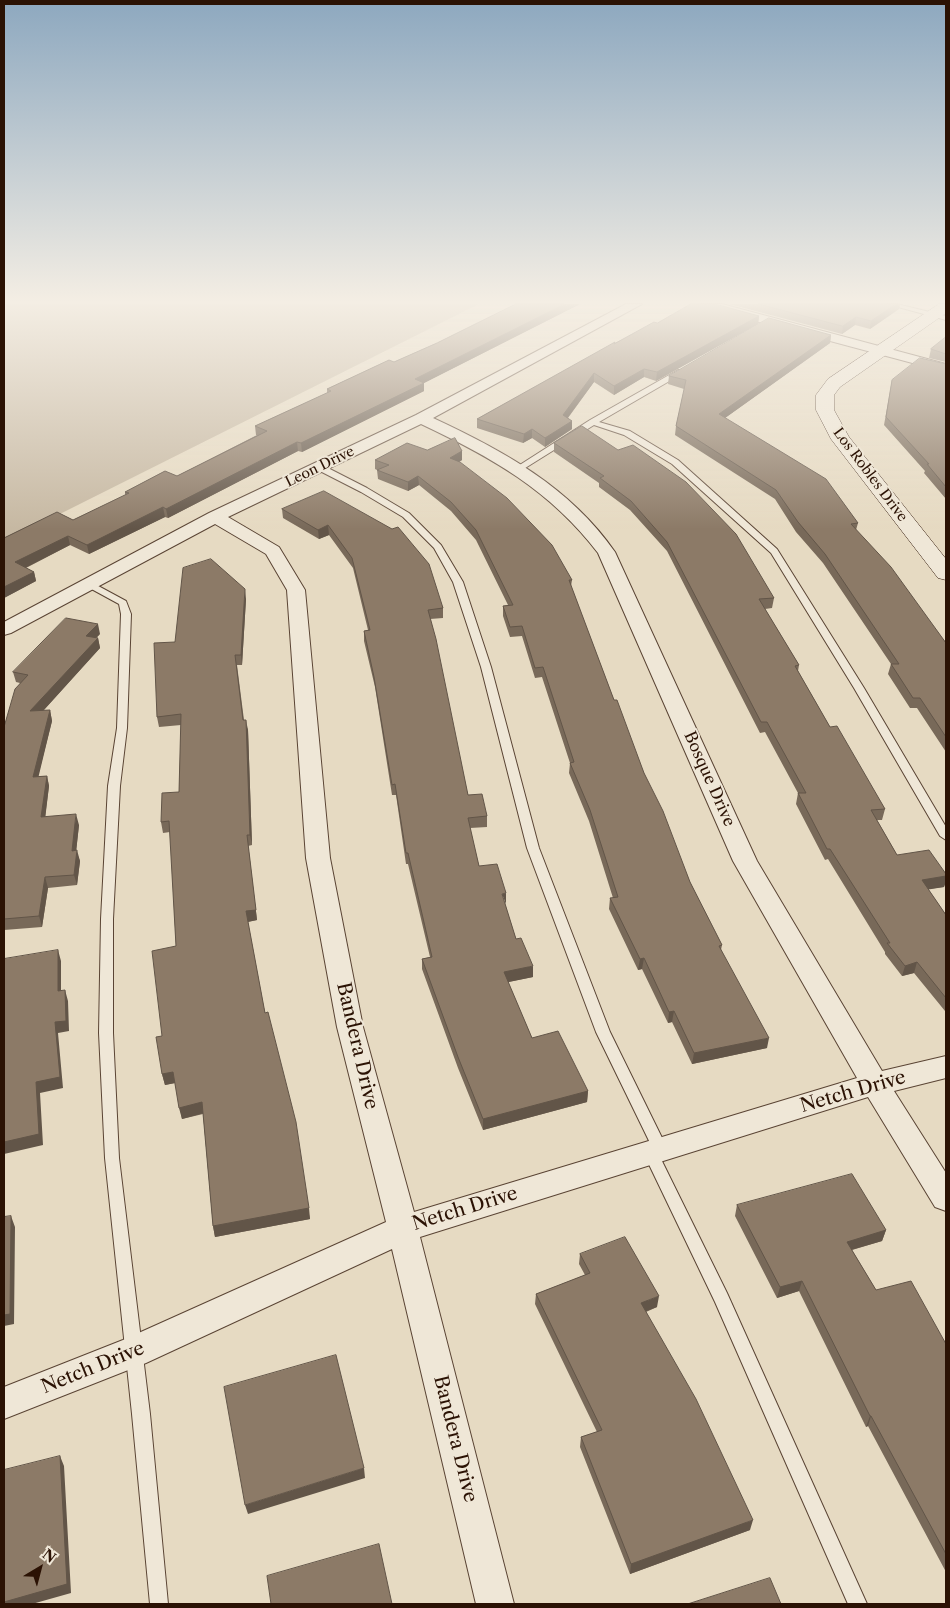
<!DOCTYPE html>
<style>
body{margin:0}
#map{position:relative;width:950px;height:1608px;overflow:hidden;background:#e6dac2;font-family:"Libre Caslon Text",serif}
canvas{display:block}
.frame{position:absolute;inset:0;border:5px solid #2b1204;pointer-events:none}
.north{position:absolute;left:15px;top:1543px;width:50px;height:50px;-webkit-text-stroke:4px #efe7d7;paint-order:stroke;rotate:37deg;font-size:14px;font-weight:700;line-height:20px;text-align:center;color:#2b1204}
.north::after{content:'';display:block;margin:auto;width:18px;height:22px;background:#2b1204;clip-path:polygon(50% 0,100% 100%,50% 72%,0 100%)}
</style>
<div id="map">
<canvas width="950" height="1608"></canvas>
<div class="frame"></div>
<div class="north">N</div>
</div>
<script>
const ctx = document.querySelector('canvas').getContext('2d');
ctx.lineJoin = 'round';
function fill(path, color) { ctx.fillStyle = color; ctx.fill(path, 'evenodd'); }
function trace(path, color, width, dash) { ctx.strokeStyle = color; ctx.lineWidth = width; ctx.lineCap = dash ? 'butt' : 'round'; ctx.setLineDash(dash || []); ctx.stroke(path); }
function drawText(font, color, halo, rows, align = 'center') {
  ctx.font = font + ' "Libre Caslon Text",serif'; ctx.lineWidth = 4; ctx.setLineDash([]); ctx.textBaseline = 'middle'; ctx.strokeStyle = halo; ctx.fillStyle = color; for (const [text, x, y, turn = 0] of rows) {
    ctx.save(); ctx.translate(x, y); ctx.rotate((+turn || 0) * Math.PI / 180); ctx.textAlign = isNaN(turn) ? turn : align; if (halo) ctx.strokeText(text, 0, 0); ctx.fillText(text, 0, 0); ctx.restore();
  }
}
const green = new Path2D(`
 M 4,304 L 479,304 L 4,542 Z`);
const lane = new Path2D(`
 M 887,304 L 897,304 L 946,316 L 946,320 Z
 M 678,370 L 685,372 L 599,422 L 630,431 L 678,460 L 777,549 L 864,688 L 946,827 L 946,840 L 940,836 L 854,688 L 771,553 L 672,464 L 624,435 L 594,425 L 522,470 L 515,468 L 590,420 Z
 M 316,465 L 322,465 L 367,488 L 409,513 L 441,545 L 463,582 L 491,667 L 539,848 L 610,1032 L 667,1148 L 665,1152 L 658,1153 L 727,1293 L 867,1604 L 848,1604 L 715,1302 L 643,1152 L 645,1148 L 652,1147 L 596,1032 L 527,848 L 481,667 L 453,582 L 434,548 L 403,517 L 361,492 L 316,469 Z
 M 89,581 L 126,601 L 131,614 L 127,728 L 120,786 L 113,919 L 113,1033 L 119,1158 L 150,1414 L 168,1604 L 150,1604 L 132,1414 L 105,1158 L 99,1033 L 101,919 L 108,786 L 117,728 L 121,614 L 119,604 L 86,586 L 84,584 Z`);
const street = new Path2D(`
 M 626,304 L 642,304 L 433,418 C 502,450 570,487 615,552 L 757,861 L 882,1071 L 946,1056 L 946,1078 L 894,1091 L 946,1173 L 946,1211 L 935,1207 L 868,1097 L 420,1237 L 514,1604 L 476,1604 L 392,1249 L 146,1363 L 4,1419 L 4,1387 L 123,1340 L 386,1222 L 337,1027 L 306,858 L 287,590 L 266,554 L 215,524 L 11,633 L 4,635 L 4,622 L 209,513 L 416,415 ZM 421,424 C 491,457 550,490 598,553 L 733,861 L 857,1078 L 414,1212 L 363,1027 L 330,858 L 305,590 L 279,547 L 228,517 Z
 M 702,304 L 722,304 L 946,364 L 946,372 L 703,307 Z`);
const secondary = new Path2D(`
 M 939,304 L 946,304 L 946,313 L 840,387 L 834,395 L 834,410 L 849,437 L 946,559 L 946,580 L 938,578 L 831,439 L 816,410 L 816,395 L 828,379 Z`);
const wall = new Path2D(`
 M 516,304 L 580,304 L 424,383 L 424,391 L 302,452 L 298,451 L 168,518 L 165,517 L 89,554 L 70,545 L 26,568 L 34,572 L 36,581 L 4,598 L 4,538 L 57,512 L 73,520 L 125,495 L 125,492 L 165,471 L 177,476 L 257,435 L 256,435 L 255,426 L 327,393 L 327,389 L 389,360 L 394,362 L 437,343 Z
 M 729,304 L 900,304 L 899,309 L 870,329 L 855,325 L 842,334 Z
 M 759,316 L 758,324 L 656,381 L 644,377 L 614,395 L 594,382 L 568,418 L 572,421 L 572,429 L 545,447 L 532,438 L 523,443 L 477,428 L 477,419 L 615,343 L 657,323 Z
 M 831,335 L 830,343 L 725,418 L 858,523 L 856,530 L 946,643 L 946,752 L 917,708 L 910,708 L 888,674 L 891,664 L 823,563 L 796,532 L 775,499 L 675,435 L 676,426 L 684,389 L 668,384 L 669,376 Z
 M 946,337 L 946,362 L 929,358 L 931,349 Z
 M 946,364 L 946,499 L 924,473 L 925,471 L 884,425 L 892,380 Z
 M 582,426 L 774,598 L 772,608 L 765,609 L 799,665 L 798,671 L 830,727 L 885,809 L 882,820 L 877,820 L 897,855 L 946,874 L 946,881 L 944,887 L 928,889 L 946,915 L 946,1011 L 945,1011 L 914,973 L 902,976 L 885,954 L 885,952 L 828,859 L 825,860 L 796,804 L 798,793 L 765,732 L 760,733 L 667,551 L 630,510 L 599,487 L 599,483 L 554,452 L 554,443 Z
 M 427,450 L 462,451 L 462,460 L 459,462 L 572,580 L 571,586 L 614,700 L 644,773 L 690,882 L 722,945 L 721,950 L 767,1048 L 692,1064 L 672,1022 L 668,1023 L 642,969 L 638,970 L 609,909 L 610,898 L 613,898 L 589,821 L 569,773 L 570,763 L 542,677 L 535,678 L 522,636 L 510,637 L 503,616 L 503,606 L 508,605 L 476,540 L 451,511 L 419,485 L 408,491 L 378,479 L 377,470 L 375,469 L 375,460 Z
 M 324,491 L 443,608 L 443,618 L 430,619 L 468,795 L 487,816 L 487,827 L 470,828 L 479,866 L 505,904 L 516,939 L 533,977 L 508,982 L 532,1038 L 588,1091 L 587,1102 L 483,1130 L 458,1068 L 422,969 L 422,959 L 430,957 L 408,864 L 406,864 L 396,795 L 392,795 L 375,687 L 364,641 L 364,631 L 368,630 L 353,568 L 329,535 L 319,539 L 283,518 L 282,509 Z
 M 246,599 L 242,665 L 237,665 L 244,720 L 248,730 L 252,845 L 248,846 L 257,920 L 248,922 L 265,1013 L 310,1219 L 215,1237 L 213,1226 L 203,1114 L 182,1119 L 175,1083 L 165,1085 L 162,1074 L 162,1036 L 176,946 L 170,832 L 163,833 L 161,822 L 179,792 L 181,725 L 159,727 L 157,717 L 175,642 Z
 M 100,634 L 96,638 L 98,638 L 100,648 L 43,711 L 50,710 L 52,721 L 38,776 L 47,776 L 49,786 L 45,817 L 79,825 L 76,851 L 80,861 L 77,885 L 48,888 L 42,927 L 4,930 L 4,727 L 20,683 L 16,682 L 13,672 Z
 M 737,1205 L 886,1230 L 882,1241 L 852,1250 L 876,1290 L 946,1344 L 946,1572 L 868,1426 L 866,1427 L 799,1291 L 777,1298 L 735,1216 Z
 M 580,1254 L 657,1307 L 646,1312 L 750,1530 L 630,1574 L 580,1447 L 581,1437 L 597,1432 L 535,1304 L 536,1294 L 585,1275 L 579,1264 Z`);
const shadedWall = new Path2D(`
 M 565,304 L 580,304 L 424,383 L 424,391 L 302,452 L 301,443 L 415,379 Z
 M 896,304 L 900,304 L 899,309 L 870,329 L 871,321 Z
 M 759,316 L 758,324 L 656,381 L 657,372 Z
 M 856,317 L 855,325 L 842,334 L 843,326 Z
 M 831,335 L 830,343 L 718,423 L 719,414 Z
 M 644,369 L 644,377 L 614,395 L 614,386 Z
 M 594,373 L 594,382 L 563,424 L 563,415 Z
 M 572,421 L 572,429 L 545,447 L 545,438 Z
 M 532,429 L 532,438 L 523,443 L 524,434 Z
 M 297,442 L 298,451 L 168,518 L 166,509 Z
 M 462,451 L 462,460 L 450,467 L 450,458 Z
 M 418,476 L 419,485 L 408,491 L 408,482 Z
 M 163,507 L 165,517 L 89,554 L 87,545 Z
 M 328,525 L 329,535 L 319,539 L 318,530 Z
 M 68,536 L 70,545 L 17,572 L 15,562 Z
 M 34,572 L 36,581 L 4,598 L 4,587 Z
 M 245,589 L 246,599 L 242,665 L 241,655 Z
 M 98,624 L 100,634 L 88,646 L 86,636 Z
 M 98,638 L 100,648 L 33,722 L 30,711 Z
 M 50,710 L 52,721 L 36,787 L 33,777 Z
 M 246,720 L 248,730 L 252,845 L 250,835 Z
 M 47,776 L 49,786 L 44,828 L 41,817 Z
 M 76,814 L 79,825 L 75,862 L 72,851 Z
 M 247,835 L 257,920 L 247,922 L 246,911 Z
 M 77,850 L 80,861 L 77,885 L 74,875 Z
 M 946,876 L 946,881 L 944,887 L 919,891 L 922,880 Z
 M 45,877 L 48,888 L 42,927 L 39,916 Z
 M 506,893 L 506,904 L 502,894 Z
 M 58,950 L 61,961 L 61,1002 L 58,991 Z
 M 644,958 L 642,969 L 638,970 L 640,959 Z
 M 917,962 L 914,973 L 902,976 L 905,966 Z
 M 533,966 L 533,977 L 504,983 L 504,972 Z
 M 65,990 L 68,1001 L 69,1031 L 58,1033 L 63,1088 L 40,1093 L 43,1145 L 4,1154 L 4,1142 L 36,1082 Z
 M 674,1011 L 672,1022 L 668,1023 L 669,1012 Z
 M 769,1038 L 767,1048 L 692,1064 L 694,1053 Z
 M 173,1072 L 175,1083 L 165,1085 L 162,1074 Z
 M 588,1091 L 587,1102 L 483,1130 L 483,1119 Z
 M 202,1102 L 204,1113 L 182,1119 L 179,1108 Z
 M 309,1208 L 310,1219 L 215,1237 L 213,1226 Z
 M 11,1216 L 15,1227 L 14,1324 L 4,1326 L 4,1315 Z
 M 886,1230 L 882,1241 L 844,1252 L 847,1242 Z
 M 802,1281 L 799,1291 L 777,1298 L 780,1287 Z
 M 659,1296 L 657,1307 L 639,1314 L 641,1303 Z
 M 870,1416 L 871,1416 L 868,1426 L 866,1427 Z
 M 60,1456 L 64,1466 L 71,1593 L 32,1604 L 4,1604 L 4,1602 Z
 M 364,1468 L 365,1478 L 248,1514 L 245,1505 Z
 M 753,1520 L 750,1530 L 630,1574 L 631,1564 Z`);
const building = new Path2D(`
 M 516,304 L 565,304 L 415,379 L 424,383 L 301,443 L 297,442 L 166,509 L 163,507 L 87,545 L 68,536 L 15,562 L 34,572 L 4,587 L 4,538 L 57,512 L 73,520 L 129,493 L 125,492 L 165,471 L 177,476 L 267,431 L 255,426 L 331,391 L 327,389 L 389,360 L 394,362 L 437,343 Z
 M 691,304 L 715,304 L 759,316 L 657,372 L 644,369 L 614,386 L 594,373 L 563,415 L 572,421 L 545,438 L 532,429 L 524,434 L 477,419 L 615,342 L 614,344 L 654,322 L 657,323 Z
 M 759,304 L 896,304 L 871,321 L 856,317 L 843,326 Z
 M 769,318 L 831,335 L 719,414 L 826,479 L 858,523 L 851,524 L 891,567 L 946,643 L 946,737 L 920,698 L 913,698 L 891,664 L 899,664 L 825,554 L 798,522 L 776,490 L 676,426 L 686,380 L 669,376 Z
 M 946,337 L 946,354 L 931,349 Z
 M 920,358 L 946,364 L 946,487 L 927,464 L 929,464 L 886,417 L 892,380 Z
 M 582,426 L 618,450 L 633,445 L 686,482 L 736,534 L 774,598 L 759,599 L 799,665 L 795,666 L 830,727 L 837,726 L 885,809 L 871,810 L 897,855 L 929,850 L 946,874 L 946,876 L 922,880 L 946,915 L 946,998 L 917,962 L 905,966 L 887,943 L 890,943 L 830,849 L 827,849 L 798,793 L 806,793 L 767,722 L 761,722 L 667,542 L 631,501 L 600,478 L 604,476 L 554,443 Z
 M 455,438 L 462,451 L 450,458 L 460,462 L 507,498 L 552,545 L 572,580 L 569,580 L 614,700 L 617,700 L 644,773 L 663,811 L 690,882 L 722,945 L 719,946 L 769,1038 L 694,1053 L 674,1011 L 669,1012 L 644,958 L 640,959 L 610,898 L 618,897 L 590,810 L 570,763 L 574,762 L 543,667 L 535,668 L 522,626 L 510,627 L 503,606 L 513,605 L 476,530 L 451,502 L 418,476 L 408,482 L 377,470 L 389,465 L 375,460 L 407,443 L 427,450 Z
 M 324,491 L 392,529 L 398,527 L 429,564 L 443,608 L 428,610 L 436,639 L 468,795 L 482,794 L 487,816 L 468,818 L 479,866 L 497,864 L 506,893 L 502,894 L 516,939 L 521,938 L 533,966 L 504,972 L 532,1038 L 558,1031 L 588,1091 L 483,1119 L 458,1057 L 422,959 L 432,957 L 408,853 L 406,853 L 395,784 L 392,785 L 374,677 L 364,631 L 370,630 L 352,558 L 328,525 L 318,530 L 282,509 Z
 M 211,559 L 245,589 L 241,655 L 235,655 L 243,720 L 246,720 L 250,835 L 247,835 L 256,910 L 246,911 L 265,1013 L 268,1012 L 296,1122 L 309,1208 L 213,1226 L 202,1102 L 179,1108 L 173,1072 L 162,1074 L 156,1037 L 162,1036 L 152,951 L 176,946 L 169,821 L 161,822 L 162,793 L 179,792 L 181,714 L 157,717 L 154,643 L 175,642 L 183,568 Z
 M 66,618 L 98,624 L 86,636 L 98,638 L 30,711 L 50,710 L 33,777 L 47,776 L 41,817 L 76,814 L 72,851 L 77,850 L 74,875 L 45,877 L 39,916 L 4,919 L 4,727 L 15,689 L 28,675 L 13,672 Z
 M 58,950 L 58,991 L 65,990 L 66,1021 L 55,1022 L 60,1077 L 36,1082 L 39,1134 L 4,1142 L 4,959 Z
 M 852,1174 L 886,1230 L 847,1242 L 876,1290 L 911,1281 L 946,1344 L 946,1554 L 871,1416 L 870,1416 L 802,1281 L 780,1287 L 737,1205 Z
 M 11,1216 L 10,1314 L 4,1315 L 4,1217 Z
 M 625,1237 L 659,1296 L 641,1303 L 696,1399 L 753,1520 L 631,1564 L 581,1437 L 602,1430 L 536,1294 L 590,1273 L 580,1254 Z
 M 336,1355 L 364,1468 L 245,1505 L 224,1387 Z
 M 60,1456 L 67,1584 L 4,1602 L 4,1470 Z
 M 379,1544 L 392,1604 L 271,1604 L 267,1576 Z
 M 770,1578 L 781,1604 L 688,1604 Z`);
const farStreetnames = [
 ["Leon Drive",320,467,-26],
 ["Los Robles Drive",870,475,53]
];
const streetNames = [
 ["Bosque Drive",709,779,66]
];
const nearStreetnames = [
 ["Bandera Drive",357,1046,77],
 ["Netch Drive",853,1092,-16],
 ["Netch Drive",465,1209,-17],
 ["Netch Drive",93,1368,-22],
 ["Bandera Drive",455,1439,76]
];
fill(green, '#c6b8a2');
trace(lane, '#5a4434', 2);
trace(street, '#5a4434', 2);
trace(secondary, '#2b1204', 1);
fill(lane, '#efe7d7');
fill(street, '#efe7d7');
fill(secondary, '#efe7d7');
fill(wall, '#786959');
fill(shadedWall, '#625548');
fill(building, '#8c7a67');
trace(building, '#625548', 1);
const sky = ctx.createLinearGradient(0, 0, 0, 529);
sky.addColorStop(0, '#8da8bf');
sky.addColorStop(0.57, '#f4eee4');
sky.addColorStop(1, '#f4eee400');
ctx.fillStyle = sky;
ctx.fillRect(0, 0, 950, 529);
drawText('14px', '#2b1204', '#efe7d7', farStreetnames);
drawText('16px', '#2b1204', '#efe7d7', streetNames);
drawText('19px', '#2b1204', '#efe7d7', nearStreetnames);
</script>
